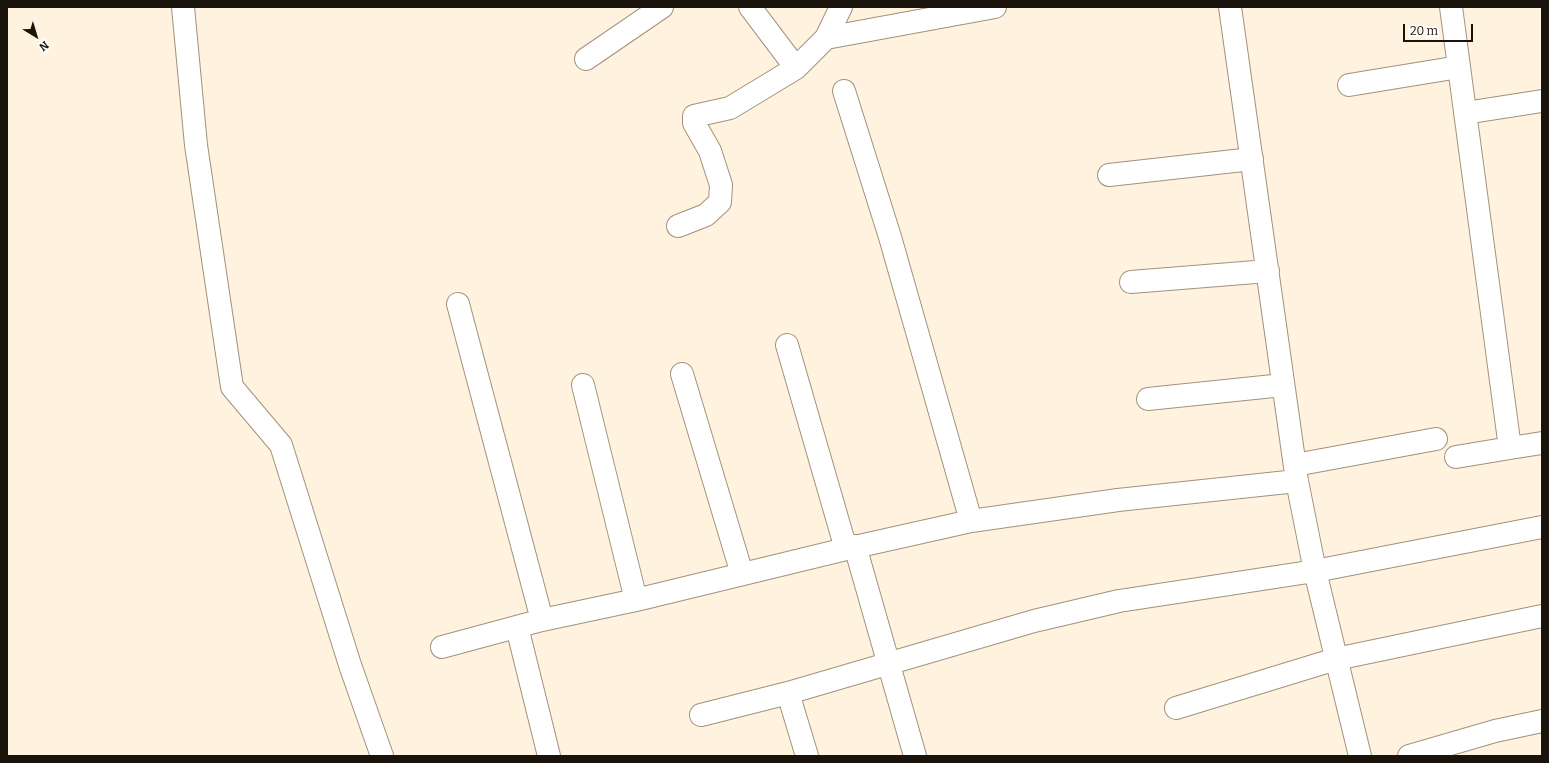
<!DOCTYPE html>
<style>
body{margin:0}
#map{position:relative;width:1549px;height:763px;overflow:hidden;background:#fff2de;font-family:Bitter,serif}
canvas{display:block}
.frame{position:absolute;inset:0;border:8px solid #19130b;pointer-events:none}
.north{position:absolute;left:16px;top:16px;width:40px;height:40px;-webkit-text-stroke:3px #fff;paint-order:stroke;rotate:142deg;font-size:11px;font-weight:700;line-height:16px;text-align:center;color:#19130b}
.north::after{content:'';display:block;margin:auto;width:14px;height:18px;background:#19130b;clip-path:polygon(50% 0,100% 100%,50% 72%,0 100%)}
.scale{position:absolute;left:1403px;top:24px;width:70px;height:18px;box-sizing:border-box;border:2px solid #19130b;border-top:0;padding-left:5px;font-size:12px;line-height:14px;white-space:nowrap;color:#19130b;-webkit-text-stroke:3px #fff;paint-order:stroke}
</style>
<div id="map">
<canvas width="1549" height="763"></canvas>
<div class="frame"></div>
<div class="north">N</div>
<div class="scale">20 m</div>
</div>
<script>
const ctx = document.querySelector('canvas').getContext('2d');
ctx.lineJoin = 'round';
function trace(path, color, width, dash) { ctx.strokeStyle = color; ctx.lineWidth = width; ctx.lineCap = dash ? 'butt' : 'round'; ctx.setLineDash(dash || []); ctx.stroke(path); }
const street = new Path2D(`
 M 183,7 L 196,145 L 232,387 L 281,445 L 350,665 L 382,756
 M 750,7 L 796,68
 M 1230,7 L 1297,481 L 1315,571 L 1360,756
 M 1451,7 L 1510,448 L 1542,443
 M 826,38 L 841,7
 M 586,59 L 662,7
 M 1349,85 L 1459,67
 M 844,91 L 890,237 L 971,521
 M 1465,113 L 1542,101
 M 1109,175 L 1252,159
 M 678,226 L 706,215 L 720,202 L 721,185 L 710,151 L 694,123 L 694,116 L 730,108 L 796,68 L 826,38 L 995,7
 M 1131,282 L 1268,271
 M 458,304 L 542,620
 M 787,345 L 846,549
 M 682,374 L 742,574
 M 583,385 L 636,600
 M 1148,399 L 1283,385
 M 1456,457 L 1510,448
 M 1295,465 L 1436,439
 M 855,546 L 915,756
 M 517,627 L 549,756
 M 442,647 L 542,620 L 636,600 L 846,549 L 971,521 L 1118,500 L 1297,481
 M 788,693 L 807,756
 M 1176,708 L 1336,659 L 1542,616
 M 701,715 L 788,693 L 1034,621 L 1119,601 L 1315,571 L 1542,527
 M 1409,756 L 1495,731 L 1542,721`);
trace(street, '#a1927b', 24);
trace(street, '#fff', 22);
</script>
